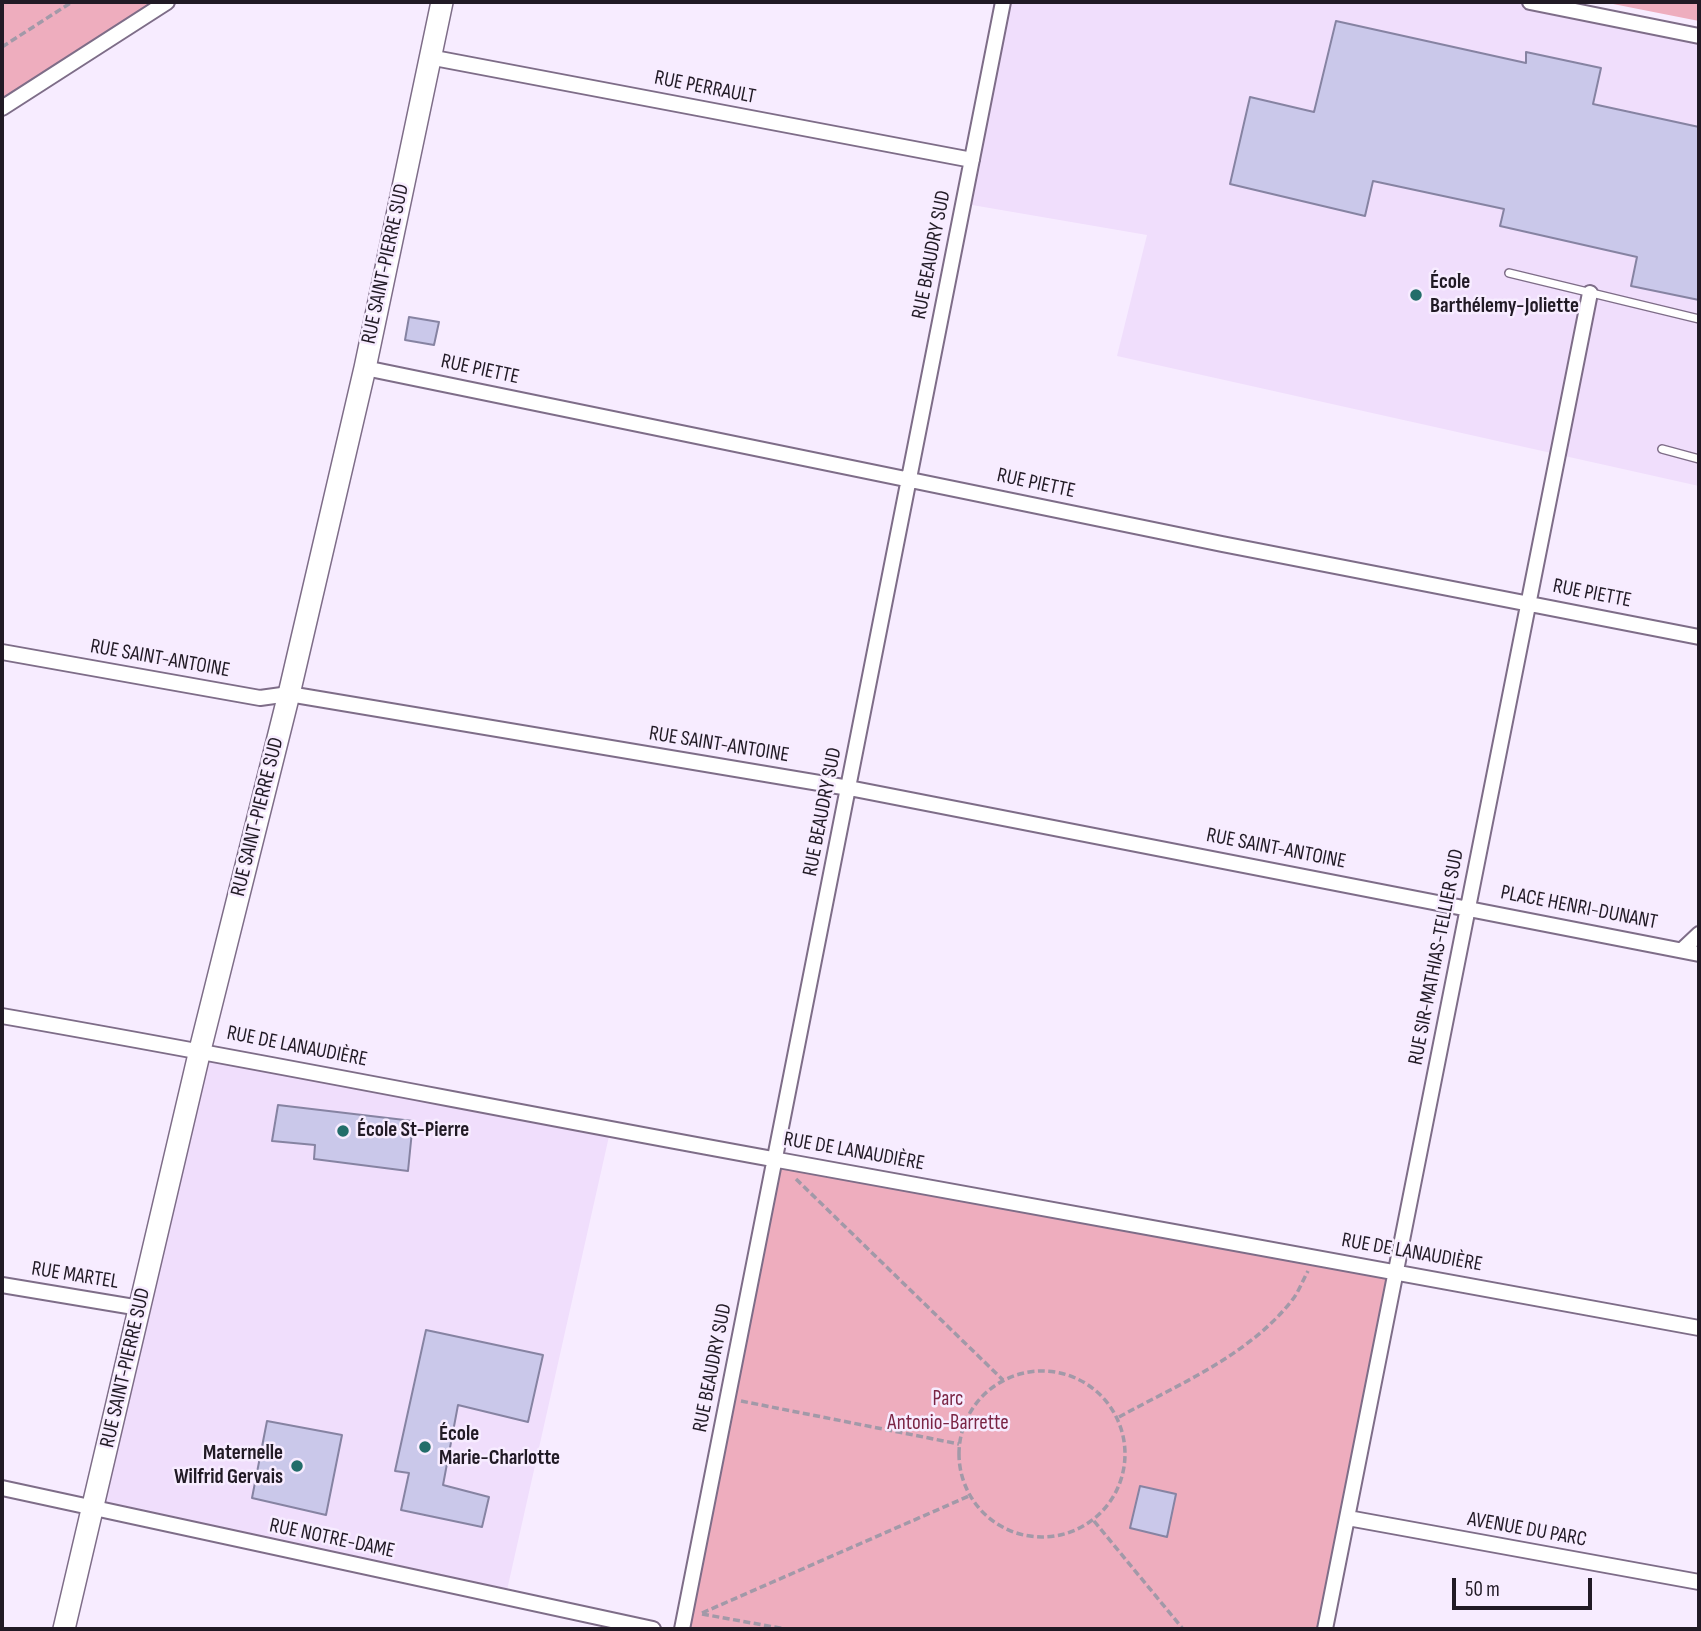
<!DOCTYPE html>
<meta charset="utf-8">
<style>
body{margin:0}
#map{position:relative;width:1701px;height:1631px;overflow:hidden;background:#f7ecff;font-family:"Sofia Sans Condensed",sans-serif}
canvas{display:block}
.frame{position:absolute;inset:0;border:4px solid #211a25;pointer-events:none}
.scale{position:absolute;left:1452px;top:1578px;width:140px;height:32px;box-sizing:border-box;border:4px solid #211a25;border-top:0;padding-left:9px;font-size:21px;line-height:24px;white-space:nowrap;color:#211a25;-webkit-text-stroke:5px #f7ecff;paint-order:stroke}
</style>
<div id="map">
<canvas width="1701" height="1631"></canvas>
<div class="frame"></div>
<div class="scale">50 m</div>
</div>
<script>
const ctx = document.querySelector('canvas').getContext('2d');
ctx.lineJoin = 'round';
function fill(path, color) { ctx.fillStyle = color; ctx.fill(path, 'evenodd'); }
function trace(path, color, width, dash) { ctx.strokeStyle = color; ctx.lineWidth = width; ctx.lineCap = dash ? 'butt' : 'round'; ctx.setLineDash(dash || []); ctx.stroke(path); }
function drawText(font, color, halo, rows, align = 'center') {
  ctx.font = font + ' "Sofia Sans Condensed",sans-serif'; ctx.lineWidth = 5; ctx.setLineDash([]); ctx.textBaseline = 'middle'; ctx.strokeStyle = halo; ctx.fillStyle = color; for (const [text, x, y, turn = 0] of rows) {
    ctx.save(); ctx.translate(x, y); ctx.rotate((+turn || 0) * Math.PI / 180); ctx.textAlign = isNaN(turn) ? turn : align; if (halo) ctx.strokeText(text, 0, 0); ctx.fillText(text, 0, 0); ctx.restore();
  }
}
const built = new Path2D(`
 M 1007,2 L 1530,2 L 1699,36 L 1699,486 L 1117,356 L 1147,235 L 972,205 Z
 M 200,1050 L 612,1123 L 505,1599 L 94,1509 Z`);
const green = new Path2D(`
 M 2,2 L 167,2 L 2,108 Z
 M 1603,2 L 1699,2 L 1699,21 Z
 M 776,1160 L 1397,1271 L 1326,1629 L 682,1629 Z`);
const building = new Path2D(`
 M 1336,21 L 1526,63 L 1526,52 L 1601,68 L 1593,104 L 1699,127 L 1699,300 L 1631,286 L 1637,257 L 1500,226 L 1504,209 L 1373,181 L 1365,216 L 1230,184 L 1250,97 L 1314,112 Z
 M 409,317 L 439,322 L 434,345 L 405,340 Z
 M 278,1105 L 413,1121 L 408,1171 L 314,1159 L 315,1145 L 272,1141 Z
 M 426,1330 L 543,1355 L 528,1422 L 458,1405 L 443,1485 L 489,1497 L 482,1527 L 401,1510 L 409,1473 L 395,1471 Z
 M 267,1421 L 342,1435 L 326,1515 L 252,1498 Z
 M 1140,1486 L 1176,1494 L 1167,1537 L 1130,1528 Z`);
const path = new Path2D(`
 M 2,47 L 72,2
 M 796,1179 L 1003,1380
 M959 1454a83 83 0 1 1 166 0a83 83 0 1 1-166 0Z
 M 741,1401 L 959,1444
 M 1119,1417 C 1179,1384 1250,1355 1293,1299 C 1299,1291 1303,1280 1308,1271
 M 1094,1521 L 1183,1629
 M 702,1613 L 969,1496
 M 702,1614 L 785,1629`);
const lane = new Path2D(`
 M 1509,273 L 1699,319
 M 1662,449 L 1699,459`);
const street = new Path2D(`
 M 1530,2 L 1699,36
 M 429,57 L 972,160
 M 2,108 L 167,2
 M 365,368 L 1222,544 L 1699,637
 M 2,652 L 260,698 L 289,694 L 849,788 L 1699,954
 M 1682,950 L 1699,934
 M 2,1016 C 261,1061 519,1113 778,1160 C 1085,1217 1392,1270 1699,1328
 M 2,1285 L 140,1308
 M 2,1488 L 653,1629
 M 1348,1518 L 1699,1582
 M 682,1629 L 1003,2
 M 1325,1629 C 1415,1184 1498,737 1590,293`);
const secondary = new Path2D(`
 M 64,1629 L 200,1050 L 289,694 L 365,368 L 442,2`);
const markers = [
 [1416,295,7,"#226d6a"],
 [343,1131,7,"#226d6a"],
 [425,1447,7,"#226d6a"],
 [297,1466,7,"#226d6a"]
];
const streetNames = [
 ["RUE PERRAULT",705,88,11],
 ["RUE BEAUDRY SUD",932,255,-79],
 ["RUE SAINT-PIERRE SUD",386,264,-78],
 ["RUE PIETTE",480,370,12],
 ["RUE PIETTE",1036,484,12],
 ["RUE PIETTE",1592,594,11],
 ["RUE SAINT-ANTOINE",160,659,10],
 ["RUE SAINT-ANTOINE",719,745,9],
 ["RUE BEAUDRY SUD",823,812,-79],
 ["RUE SAINT-PIERRE SUD",258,817,-76],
 ["RUE SAINT-ANTOINE",1276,849,11],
 ["PLACE HENRI-DUNANT",1579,908,11],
 ["RUE SIR-MATHIAS-TELLIER SUD",1437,957,-79],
 ["RUE DE LANAUDIÈRE",297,1047,11],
 ["RUE DE LANAUDIÈRE",854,1152,10],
 ["RUE DE LANAUDIÈRE",1412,1253,10],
 ["RUE MARTEL",75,1276,9],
 ["RUE SAINT-PIERRE SUD",126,1368,-77],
 ["RUE BEAUDRY SUD",713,1368,-79],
 ["AVENUE DU PARC",1527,1530,10],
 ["RUE NOTRE-DAME",332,1539,12]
];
const poiNames = [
 ["École",1430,283],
 ["Barthélemy-Joliette",1430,307],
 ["École St-Pierre",357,1131],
 ["École",439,1435],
 ["Marie-Charlotte",439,1459],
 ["Maternelle",283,1454,"right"],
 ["Wilfrid Gervais",283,1478,"right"]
];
const parkNames = [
 ["Parc",948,1400],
 ["Antonio-Barrette",948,1424]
];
fill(built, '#f0defc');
fill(green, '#eeadbe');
fill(building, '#cac8ea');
trace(building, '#8683a2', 2);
trace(lane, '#7e6d88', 10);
trace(street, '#7e6d88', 18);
trace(secondary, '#7e6d88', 24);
trace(path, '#a299a8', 3.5, [7, 3.5]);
trace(lane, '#fff', 7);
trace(street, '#fff', 14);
trace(secondary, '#fff', 21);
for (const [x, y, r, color] of markers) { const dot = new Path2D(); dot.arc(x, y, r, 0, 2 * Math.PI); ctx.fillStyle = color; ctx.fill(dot); trace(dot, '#f7ecff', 2.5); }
drawText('21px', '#211a25', '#f7ecff', streetNames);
drawText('bold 21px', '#211a25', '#f7ecff', poiNames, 'left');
drawText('21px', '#7b2545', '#f7ecff', parkNames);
</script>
